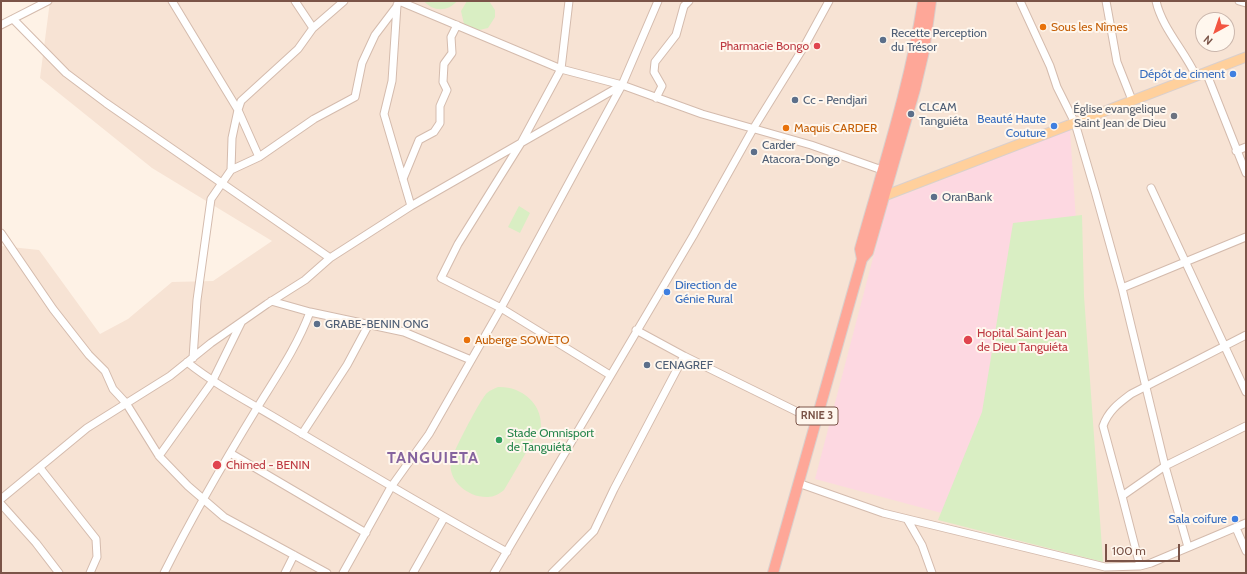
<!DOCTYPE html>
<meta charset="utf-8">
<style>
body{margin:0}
#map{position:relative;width:1247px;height:574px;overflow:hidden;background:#fef2e6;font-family:Cabin,sans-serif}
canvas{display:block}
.frame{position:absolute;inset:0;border:2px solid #7b5448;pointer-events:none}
.north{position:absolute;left:1195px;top:12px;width:40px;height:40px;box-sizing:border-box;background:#fff7ee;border:1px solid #cab6ac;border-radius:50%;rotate:220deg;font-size:11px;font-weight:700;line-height:16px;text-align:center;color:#7b5448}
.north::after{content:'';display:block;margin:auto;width:14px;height:18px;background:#f35541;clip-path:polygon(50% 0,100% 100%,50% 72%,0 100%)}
.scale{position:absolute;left:1105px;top:544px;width:75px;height:18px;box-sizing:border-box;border:2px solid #7b5448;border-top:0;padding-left:5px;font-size:12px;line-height:14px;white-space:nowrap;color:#7b5448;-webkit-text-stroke:3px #fff7ee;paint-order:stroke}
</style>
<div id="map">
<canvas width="1247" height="574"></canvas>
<div class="frame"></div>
<div class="north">N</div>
<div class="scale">100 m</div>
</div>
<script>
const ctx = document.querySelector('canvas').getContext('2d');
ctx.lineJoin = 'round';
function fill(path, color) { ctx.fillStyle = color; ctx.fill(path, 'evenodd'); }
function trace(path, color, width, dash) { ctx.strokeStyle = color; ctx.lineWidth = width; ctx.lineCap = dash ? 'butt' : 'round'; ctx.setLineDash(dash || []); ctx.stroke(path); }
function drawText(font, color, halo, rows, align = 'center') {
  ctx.font = font + ' Cabin,sans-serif'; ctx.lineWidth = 4; ctx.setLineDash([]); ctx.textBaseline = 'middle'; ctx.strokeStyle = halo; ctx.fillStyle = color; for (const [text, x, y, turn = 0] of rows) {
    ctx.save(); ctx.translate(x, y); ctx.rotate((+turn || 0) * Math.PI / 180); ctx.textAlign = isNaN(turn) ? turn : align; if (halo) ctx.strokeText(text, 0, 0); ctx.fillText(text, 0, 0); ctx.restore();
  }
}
const residential = new Path2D(`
 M 50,1 L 1246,1 L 1246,573 L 1,573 L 1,246 L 39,250 L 100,334 L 128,319 L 172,282 L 213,281 L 272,241 L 152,168 L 40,78 ZM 1203,20 L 1227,20 L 1227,44 L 1203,44 Z`);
const medical = new Path2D(`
 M 1070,130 L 1098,555 L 815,479 L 888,201 Z`);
const green = new Path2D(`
 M 424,1 L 457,1 C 448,12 433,12 424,1 Z
 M 467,1 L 489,1 L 495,10 L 495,17 L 488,28 L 475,31 L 464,24 L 461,11 Z
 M 519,206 L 530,213 L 520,233 L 508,227 Z
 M 1082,215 L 1084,296 L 1103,562 L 938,520 L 982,412 L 1013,223 Z
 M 498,387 C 520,386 542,402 541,427 L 504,490 C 499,494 494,497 488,497 C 469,498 447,481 451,461 C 452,454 481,398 487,393 C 490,390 494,389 498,387 Z`);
const minor = new Path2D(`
 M 172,1 L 238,110 L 232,138 L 231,170
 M 295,1 L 313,28
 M 399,1 L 561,69 L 622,85
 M 569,1 L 561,69 L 521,143 L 458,244 L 441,278 L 501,308 L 610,375
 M 658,1 L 622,85 L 702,114 L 811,145 L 882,170
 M 1020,1 L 1050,66 L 1057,87 L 1075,123 L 1095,191 L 1122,288 L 1165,466 L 1188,547
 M 1106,1 L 1117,62 L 1132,100
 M 1156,1 C 1162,28 1184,50 1196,76
 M 1239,1 L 1246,3
 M 397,5 L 392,81 L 384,114 L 411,206
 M 13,19 L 66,73 L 106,103 L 330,258
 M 1,25 L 48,1
 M 1206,72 L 1246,173
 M 656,98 L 662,86 L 654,72 L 655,62 L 676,35 L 684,6 L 689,1
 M 1236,151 L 1246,147
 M 259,157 L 238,110 L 241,101 L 298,49 L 313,28 L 344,1
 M 403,179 L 419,140 L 434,132 L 440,123 L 440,106 L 447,90 L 443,82 L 444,64 L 452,53 L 451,37 L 457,25
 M 1151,188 L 1246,392
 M 1,233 L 53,309 L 89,355 L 105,371 L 113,389 L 126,403 L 159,456 L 188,486 L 224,517 L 327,573
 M 1122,288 L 1246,237
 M 271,301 L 310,312 L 404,332 L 471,360
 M 636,330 L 684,356 L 816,421
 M 193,358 L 197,300 L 211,199 L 231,170 L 259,157 L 314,119 L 355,97 L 362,63 L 375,35 L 397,6
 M 187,362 C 217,386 251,403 284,423 C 358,467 432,511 507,552
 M 302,434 L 347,365 L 369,324
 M 230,453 L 366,533
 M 159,456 L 212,382 L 241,323
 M 40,468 L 96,539 L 97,557 L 90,573
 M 798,483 L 883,513 L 1105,567 L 1140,566 L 1151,563 L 1246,523
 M 1122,496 L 1103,426 C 1108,411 1119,403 1131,394 L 1246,335
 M 1,499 L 87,428 L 170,376 L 211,343 L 267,304 L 305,280 L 330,258 L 411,206 L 622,85
 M 1,504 L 36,543 L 59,573
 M 907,519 L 922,545 L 932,573
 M 1236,528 L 1246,551
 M 1140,566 L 1122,496 L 1165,466 L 1246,426
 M 164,573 C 192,517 224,462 257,408 C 276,377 297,347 310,312
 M 285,573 L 294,555
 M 343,573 L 391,487 L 429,434 L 501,308 L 622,85
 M 413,573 L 444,518
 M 494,573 L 693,236 L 753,129 L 805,45 L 829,1
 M 552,573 L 594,531 L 614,489 L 684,356`);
const major = new Path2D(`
 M 880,194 L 884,196 L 1246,57`);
const highway = new Path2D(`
 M 862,259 L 860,249 C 883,167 910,86 923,1
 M 773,573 L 862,259 L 868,252 L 915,89 L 924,51 L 931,1`);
const markers = [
 [1043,27,4,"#e8710a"],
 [883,40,4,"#5c6f8a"],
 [817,46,4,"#e0444e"],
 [1233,74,4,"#3f7fe0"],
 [795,100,4,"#5c6f8a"],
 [911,114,4,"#5c6f8a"],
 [1174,116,4,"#6b7280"],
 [1054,126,4,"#3f7fe0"],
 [786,128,4,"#e8710a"],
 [754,152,4,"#5c6f8a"],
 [934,197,4,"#5c6f8a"],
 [667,292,4,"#3f7fe0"],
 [317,324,4,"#5c6f8a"],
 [467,340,4,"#e8710a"],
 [968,340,5,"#e0444e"],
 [647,365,4,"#5c6f8a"],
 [499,440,4,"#2e9e5b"],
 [217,465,5,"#e0444e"],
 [1235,519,4,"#3f7fe0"]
];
const shields = [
 [817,416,42]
];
const shieldNames = [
 ["RNIE 3",817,416]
];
const foodNames = [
 ["Sous les Nîmes",1051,27],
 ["Maquis CARDER",794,128],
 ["Auberge SOWETO",475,340]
];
const serviceNames = [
 ["Recette Perception",891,33],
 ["du Trésor",891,47],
 ["Cc - Pendjari",803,100],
 ["CLCAM",919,107],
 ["Tanguiéta",919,121],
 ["Carder",762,145],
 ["Atacora-Dongo",762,159],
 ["OranBank",942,197],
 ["GRABE-BENIN ONG",325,324],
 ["CENAGREF",655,365]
];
const healthNames = [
 ["Pharmacie Bongo",809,46,"right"],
 ["Hopital Saint Jean",977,333],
 ["de Dieu Tanguiéta",977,347],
 ["Chimed - BENIN",226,465]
];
const shopNames = [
 ["Dépôt de ciment",1225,74],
 ["Beauté Haute",1046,119],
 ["Couture",1046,133],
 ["Direction de",675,285,"left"],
 ["Génie Rural",675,299,"left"],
 ["Sala coifure",1227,519]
];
const worshipNames = [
 ["Église evangelique",1166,109],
 ["Saint Jean de Dieu",1166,123]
];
const leisureNames = [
 ["Stade Omnisport",507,433],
 ["de Tanguiéta",507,447]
];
const districtNames = [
 ["TANGUIETA",433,458]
];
fill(residential, '#f7e3d4');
fill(medical, '#fdd8e1');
fill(green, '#d9eec3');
trace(minor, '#d4bbad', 9);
trace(major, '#dacfcc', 11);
trace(highway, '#dacfcc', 12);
trace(minor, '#fff', 7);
trace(major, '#ffd09c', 9);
trace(highway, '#fea798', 10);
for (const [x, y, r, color] of markers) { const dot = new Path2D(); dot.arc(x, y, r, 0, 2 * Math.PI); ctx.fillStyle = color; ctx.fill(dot); trace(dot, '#fff7ee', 1.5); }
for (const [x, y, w] of shields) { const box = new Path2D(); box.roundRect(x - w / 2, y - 9, w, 18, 3); ctx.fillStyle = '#fff7ee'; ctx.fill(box); trace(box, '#7b5448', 1); }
drawText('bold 11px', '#7b5448', null, shieldNames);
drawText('12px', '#c56008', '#fff7ee', foodNames, 'left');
drawText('12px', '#4e5e75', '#fff7ee', serviceNames, 'left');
drawText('12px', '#be3a42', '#fff7ee', healthNames, 'left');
drawText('12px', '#366cbe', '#fff7ee', shopNames, 'right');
drawText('12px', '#5b616d', '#fff7ee', worshipNames, 'right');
drawText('12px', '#27864d', '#fff7ee', leisureNames, 'left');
ctx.letterSpacing = '1px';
drawText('bold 16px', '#84639e', '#fff7ee', districtNames);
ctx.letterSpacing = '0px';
</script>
